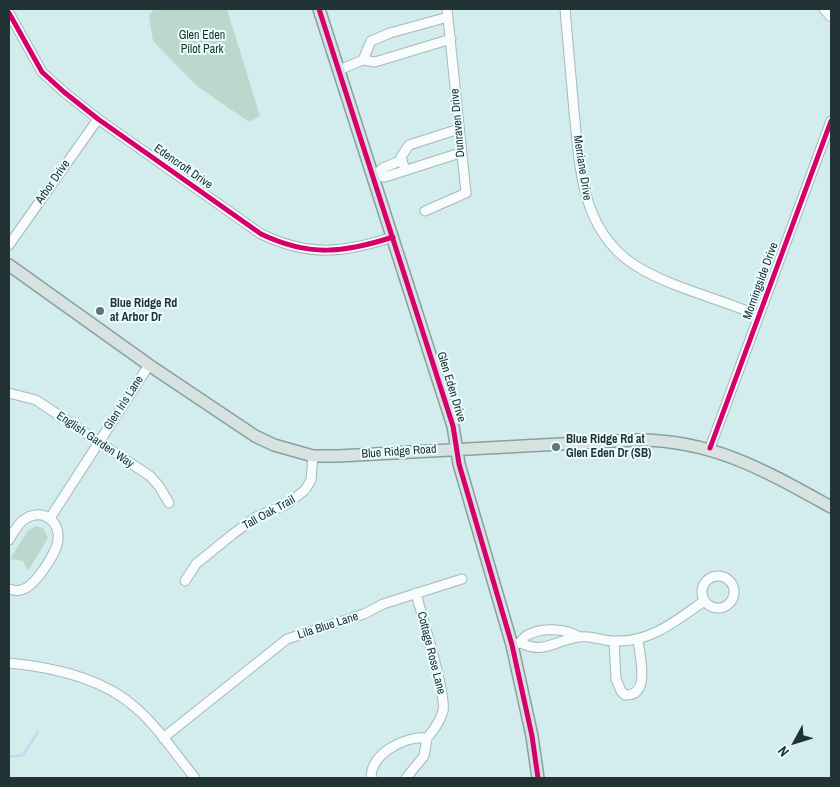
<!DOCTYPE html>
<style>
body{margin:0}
#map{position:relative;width:840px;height:787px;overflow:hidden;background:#d3eced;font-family:"Archivo Narrow",sans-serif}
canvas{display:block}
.frame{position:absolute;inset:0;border:10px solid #213334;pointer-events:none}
.north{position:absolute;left:770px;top:717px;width:50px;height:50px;-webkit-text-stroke:4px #ebfdfe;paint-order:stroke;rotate:231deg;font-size:14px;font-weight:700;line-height:20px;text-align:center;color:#213334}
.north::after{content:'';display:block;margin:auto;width:18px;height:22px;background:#213334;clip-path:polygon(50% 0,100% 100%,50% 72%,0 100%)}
</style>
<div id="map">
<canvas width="840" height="787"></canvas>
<div class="frame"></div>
<div class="north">N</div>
</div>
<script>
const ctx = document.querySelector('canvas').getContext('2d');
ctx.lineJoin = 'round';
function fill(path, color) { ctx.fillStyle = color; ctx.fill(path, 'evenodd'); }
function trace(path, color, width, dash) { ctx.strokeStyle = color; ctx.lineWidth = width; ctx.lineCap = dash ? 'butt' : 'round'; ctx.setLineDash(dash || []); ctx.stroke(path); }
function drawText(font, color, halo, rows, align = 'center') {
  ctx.font = font + ' "Archivo Narrow",sans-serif'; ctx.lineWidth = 4; ctx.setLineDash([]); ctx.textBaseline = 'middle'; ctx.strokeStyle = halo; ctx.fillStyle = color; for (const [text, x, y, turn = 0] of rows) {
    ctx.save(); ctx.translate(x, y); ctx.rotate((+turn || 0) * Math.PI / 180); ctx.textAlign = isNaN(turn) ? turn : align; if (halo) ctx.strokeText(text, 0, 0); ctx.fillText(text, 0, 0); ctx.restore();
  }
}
const green = new Path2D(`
 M 154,9 L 227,9 L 260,116 L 249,122 L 197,86 L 153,41 L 149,16 Z
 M 35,526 L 43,528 L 48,538 L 28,571 L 23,561 L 10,559 L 27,532 Z`);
const stream = new Path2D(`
 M 9,757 L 23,755 L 38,732`);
const minor = new Path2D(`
 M 565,9 C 568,43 571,77 574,111 C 580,172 582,237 643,270 C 679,290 721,299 759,316
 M 824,9 L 831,17
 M 9,13 L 42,72 L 64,92 L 98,119 L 261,234 C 309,257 344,253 393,237
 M 363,60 L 371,41 L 390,33 L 448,17
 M 339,70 L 363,60 L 375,62 L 451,39
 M 405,170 L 401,157 L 409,145 L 459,129
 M 373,176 L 385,177 L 460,153
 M 373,176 L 383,168 L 402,160
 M 425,211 L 466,193 L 447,9
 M 9,245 L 98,119
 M 9,393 L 36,400 L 150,476 L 159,486 L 169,503
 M 710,448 L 831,121
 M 50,518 L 149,365
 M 9,540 C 13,533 18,523 25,519 C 42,508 60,520 58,540 C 57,552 34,589 20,590 C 17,591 12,590 9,589
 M702 592a16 16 0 1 1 32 0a16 16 0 1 1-32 0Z
 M 185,581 L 196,564 L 233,534 L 256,517 L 287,504 L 305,490 L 311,480 L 313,456
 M 416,593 C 421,614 447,696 443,711 C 440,722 434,730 427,738
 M 614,641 L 616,679 L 621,691 L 625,695 C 652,696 639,655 638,639
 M 521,643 C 545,655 557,639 580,637 C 591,635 603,641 614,641 C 650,643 677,620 704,601
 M 517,644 C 522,642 522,639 526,636 C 540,627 566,628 579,637
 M 9,663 C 52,667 103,678 136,708 C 159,728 176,755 195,778
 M 163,738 L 287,639 L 364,614 L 383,604 L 462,579
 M 371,778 C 371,753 405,736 427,738 L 424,756 L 406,778`);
const major = new Path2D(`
 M 319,9 L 453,426 L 459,464 L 512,645 L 532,736 L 538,778
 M 9,265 L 149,365 L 255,436 L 274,445 L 313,456 L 338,456 L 635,440 C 712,439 766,471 831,507`);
const cycleway = new Path2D(`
 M 319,9 L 453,426 L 459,464 L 512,645 L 532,736 L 538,778
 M 9,13 L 42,72 L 64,92 L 98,119 L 261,234 C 309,257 344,253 393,237
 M 710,448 L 831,121`);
const markers = [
 [100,311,5,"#5f7475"],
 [556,447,5,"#5f7475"]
];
const parkNames = [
 ["Glen Eden",202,36],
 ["Pilot Park",202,50]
];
const streetNames = [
 ["Dunraven Drive",458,123,-95],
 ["Edencroft Drive",183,167,35],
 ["Merriane Drive",582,168,81],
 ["Arbor Drive",53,182,-55],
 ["Morningside Drive",761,281,-70],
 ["Glen Eden Drive",451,387,73],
 ["Glen Iris Lane",124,403,-57],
 ["English Garden Way",95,440,34],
 ["Blue Ridge Road",399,452,-4],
 ["Tall Oak Trail",269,513,-29],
 ["Lila Blue Lane",328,626,-18],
 ["Cottage Rose Lane",431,653,76]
];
const poiNames = [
 ["Blue Ridge Rd",110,304],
 ["at Arbor Dr",110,318],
 ["Blue Ridge Rd at",566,440],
 ["Glen Eden Dr (SB)",566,454]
];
fill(green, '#bbd8cd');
trace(stream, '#b9dcf3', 2.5);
trace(minor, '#a5b9b9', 11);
trace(major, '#88a19f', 14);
trace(minor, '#f8fcfc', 9);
trace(major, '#d8e3e1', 11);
trace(cycleway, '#d6006c', 5);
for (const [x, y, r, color] of markers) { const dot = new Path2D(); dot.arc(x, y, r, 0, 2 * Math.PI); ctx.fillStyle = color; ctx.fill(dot); trace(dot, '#ebfdfe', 2); }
drawText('12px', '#103421', '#ebfdfe', parkNames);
drawText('12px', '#213334', '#ebfdfe', streetNames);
drawText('bold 12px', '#213334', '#ebfdfe', poiNames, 'left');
</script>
